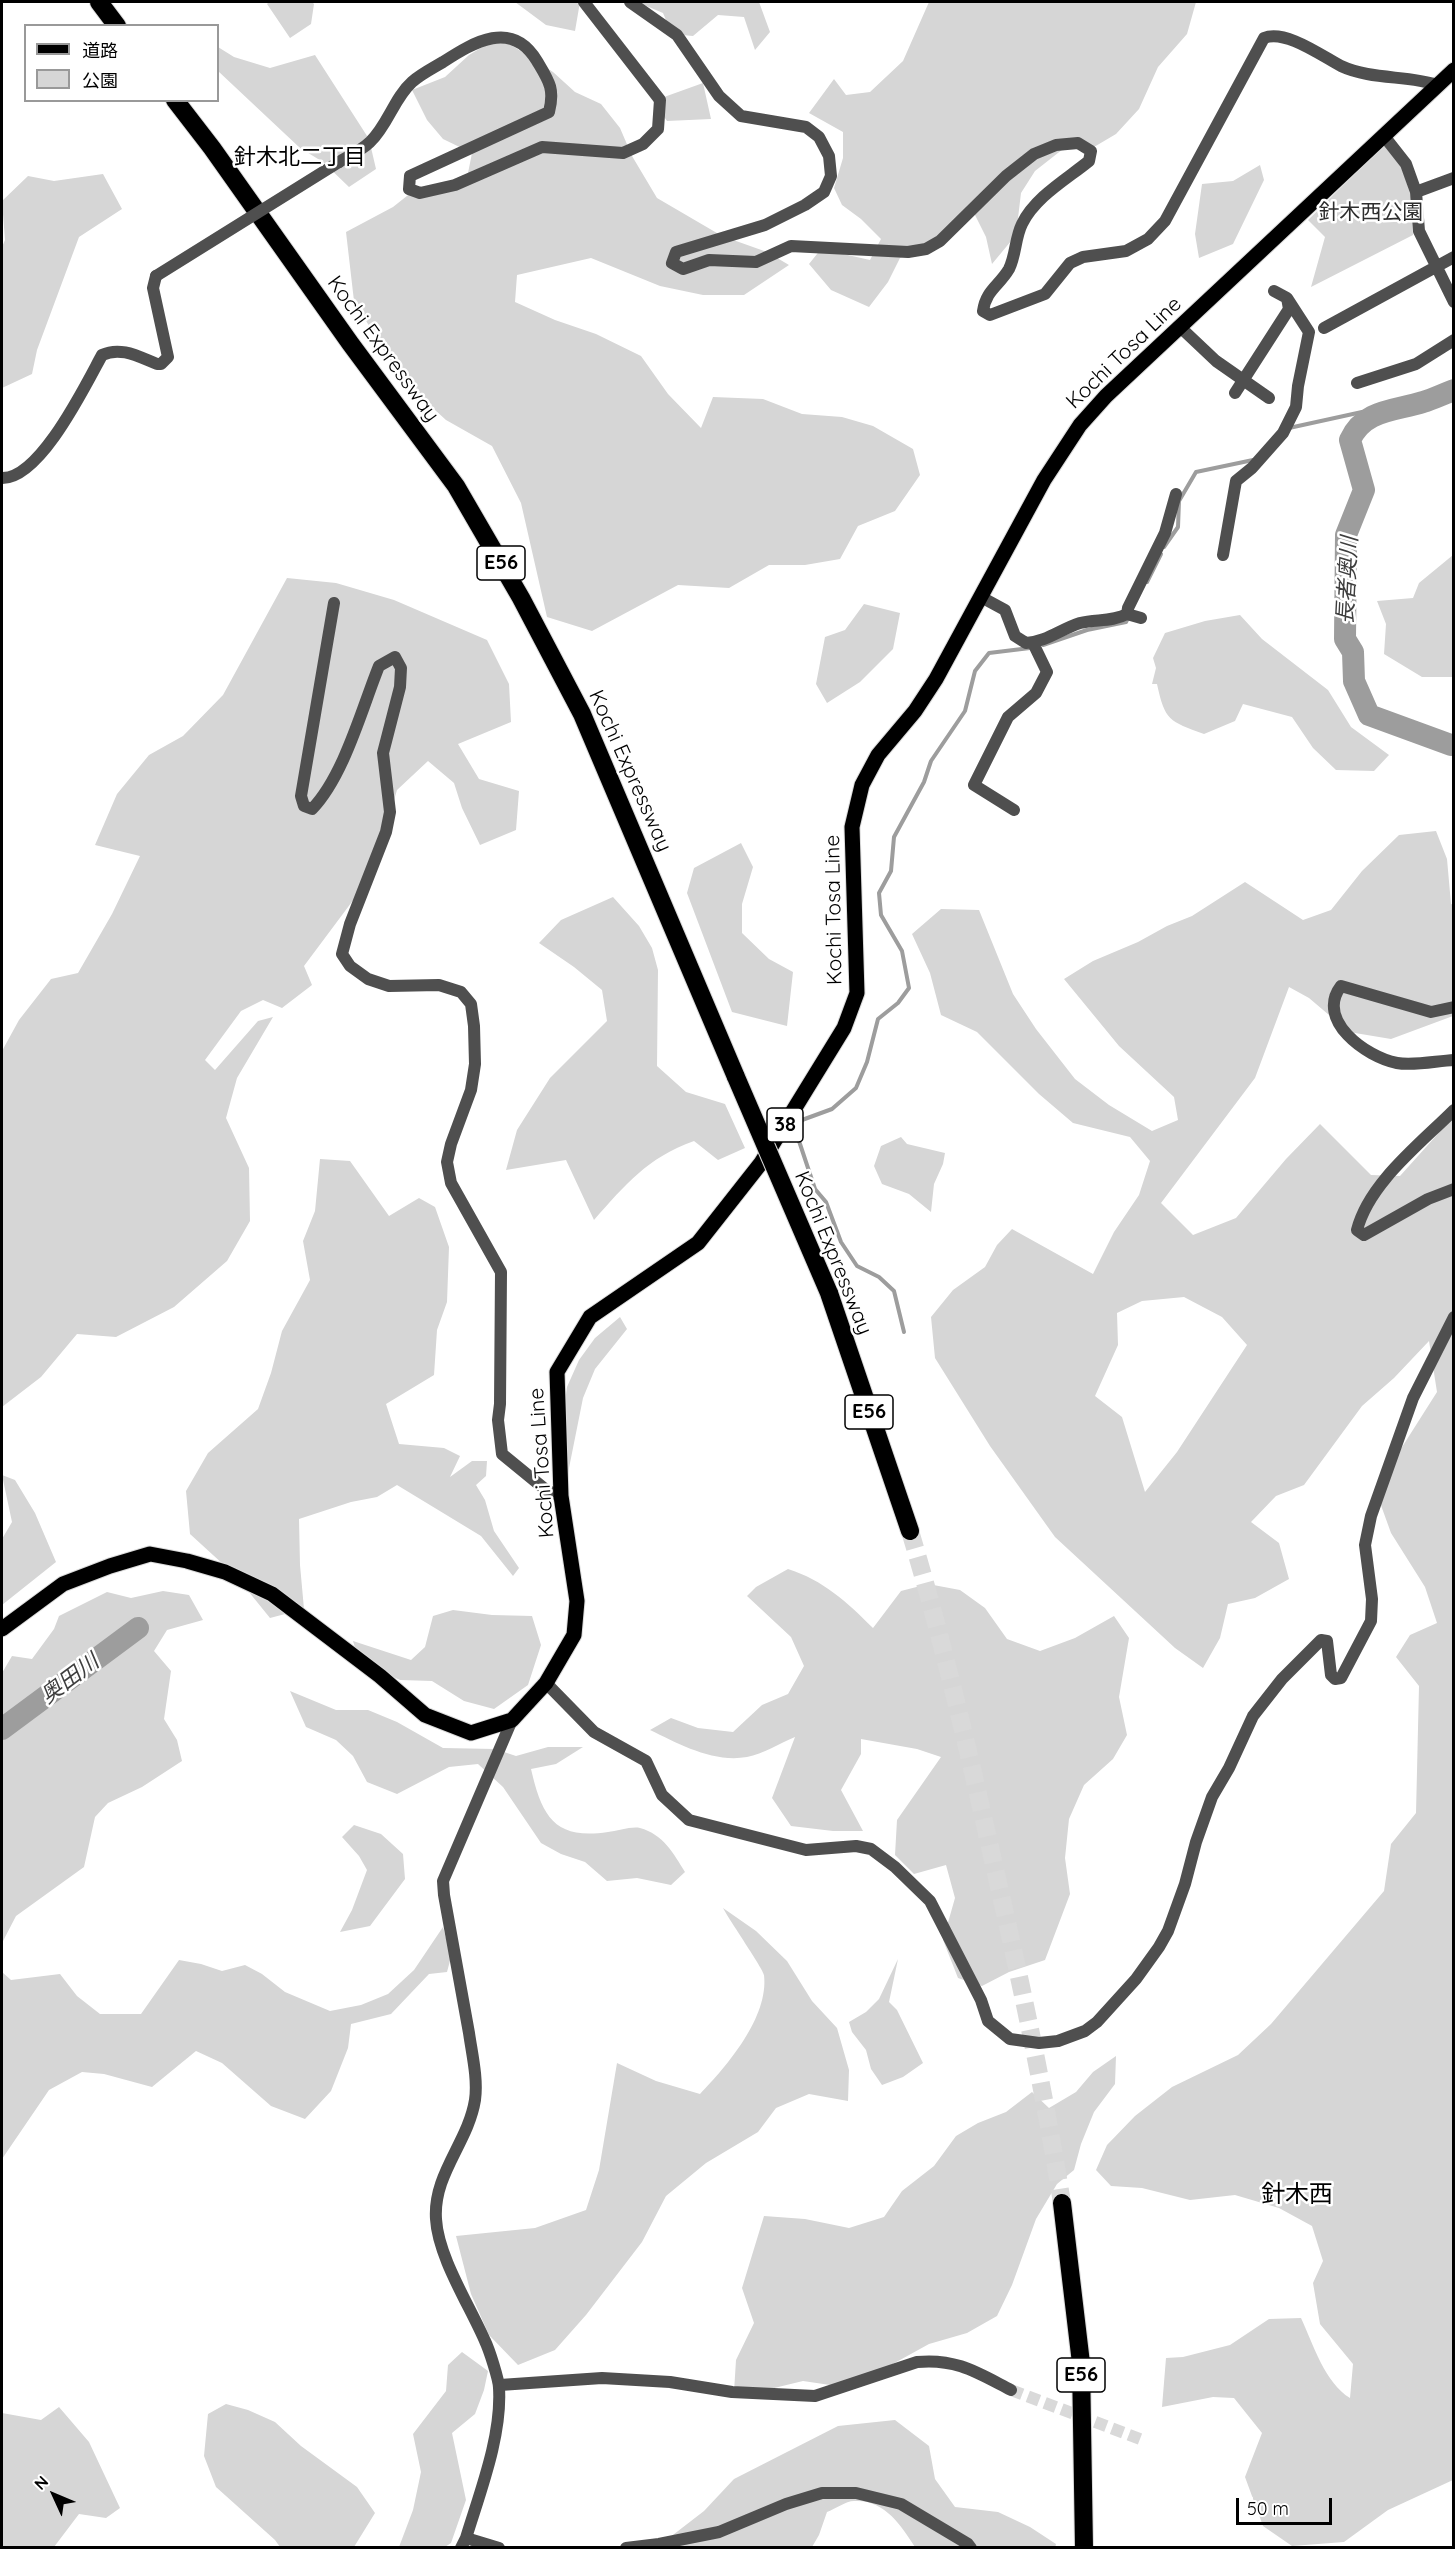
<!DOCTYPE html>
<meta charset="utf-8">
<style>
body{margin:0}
#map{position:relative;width:1455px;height:2549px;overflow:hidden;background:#fff;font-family:Quicksand,"Noto Sans JP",sans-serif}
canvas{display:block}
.frame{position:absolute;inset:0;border:3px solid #000;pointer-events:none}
.legend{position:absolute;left:24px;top:24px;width:195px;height:78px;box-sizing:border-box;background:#fff;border:2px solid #999;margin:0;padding:8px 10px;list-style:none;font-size:18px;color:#000}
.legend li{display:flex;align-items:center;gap:12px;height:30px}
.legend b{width:30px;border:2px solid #999}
.north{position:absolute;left:24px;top:2465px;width:60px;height:60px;-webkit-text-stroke:4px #fff;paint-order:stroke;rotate:314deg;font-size:16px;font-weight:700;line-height:24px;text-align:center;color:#000}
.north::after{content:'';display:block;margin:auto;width:21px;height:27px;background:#000;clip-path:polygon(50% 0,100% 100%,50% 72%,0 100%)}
.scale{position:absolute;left:1236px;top:2498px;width:96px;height:27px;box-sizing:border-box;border:3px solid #000;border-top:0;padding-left:8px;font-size:18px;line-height:21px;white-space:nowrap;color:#000;-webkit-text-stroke:4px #fff;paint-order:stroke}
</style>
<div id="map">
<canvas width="1455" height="2549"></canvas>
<div class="frame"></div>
<ul class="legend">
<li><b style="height:8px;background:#000"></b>道路</li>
<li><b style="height:16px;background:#d6d6d6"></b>公園</li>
</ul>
<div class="north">N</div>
<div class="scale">50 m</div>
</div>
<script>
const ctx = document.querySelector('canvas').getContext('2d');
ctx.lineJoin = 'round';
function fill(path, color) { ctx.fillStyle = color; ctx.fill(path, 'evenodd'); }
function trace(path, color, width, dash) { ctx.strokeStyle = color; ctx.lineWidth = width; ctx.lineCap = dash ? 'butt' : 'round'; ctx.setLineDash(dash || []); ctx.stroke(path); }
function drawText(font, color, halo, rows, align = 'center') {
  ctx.font = font + ' Quicksand,"Noto Sans JP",sans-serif'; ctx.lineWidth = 5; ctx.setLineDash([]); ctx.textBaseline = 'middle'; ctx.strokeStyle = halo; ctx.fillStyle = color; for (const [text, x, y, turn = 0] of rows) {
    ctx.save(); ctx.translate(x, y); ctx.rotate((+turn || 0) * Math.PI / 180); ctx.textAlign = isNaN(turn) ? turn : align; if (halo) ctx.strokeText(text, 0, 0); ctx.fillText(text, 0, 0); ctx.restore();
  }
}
const green = new Path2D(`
 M 269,2 L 312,2 L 314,4 L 311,24 L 290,38 L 267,4 Z
 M 515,2 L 580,2 L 575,31 L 546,25 Z
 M 637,2 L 759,2 L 770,32 L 755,50 L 744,17 L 718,15 L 693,36 L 672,34 L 663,13 Z
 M 929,2 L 1196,2 L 1187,34 L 1158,67 L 1139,109 L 1116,134 L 1094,147 L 1063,149 L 1035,171 L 1021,193 L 1016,235 L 992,264 L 986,237 L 970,205 L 950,235 L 900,258 L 888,282 L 869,307 L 831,290 L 809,264 L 821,249 L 870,260 L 881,239 L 861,219 L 842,205 L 834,188 L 843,158 L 843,132 L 809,113 L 834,79 L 846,95 L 870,92 L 903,61 Z
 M 499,37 L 553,72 L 575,92 L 601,104 L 620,128 L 632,156 L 657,198 L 722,236 L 767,252 L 789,265 L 744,295 L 703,295 L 660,286 L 591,258 L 517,275 L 515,302 L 555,320 L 596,334 L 641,356 L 668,394 L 701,428 L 713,397 L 763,399 L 802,414 L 842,417 L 873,426 L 913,449 L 920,475 L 895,511 L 858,526 L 840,559 L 805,565 L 769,565 L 729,588 L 678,585 L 592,631 L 547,617 L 521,503 L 492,446 L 446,420 L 402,380 L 354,301 L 346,232 L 393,207 L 417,188 L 467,178 L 472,153 L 443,139 L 427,120 L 412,90 L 445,77 L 469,55 Z
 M 218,47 L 234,57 L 270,68 L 315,55 L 369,139 L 376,169 L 349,187 L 323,162 L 300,148 L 218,71 Z
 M 703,83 L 711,119 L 667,121 L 653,101 Z
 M 1384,145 L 1402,167 L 1411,197 L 1413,235 L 1311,287 L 1325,237 L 1308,220 Z
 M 1260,165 L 1264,180 L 1233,244 L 1199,258 L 1195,234 L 1202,184 L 1233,181 Z
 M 103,174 L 122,209 L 79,237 L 37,350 L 32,374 L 2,388 L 2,247 L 5,240 L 2,201 L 28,176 L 54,181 Z
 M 1453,555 L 1453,677 L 1422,677 L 1384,654 L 1386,624 L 1377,601 L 1413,598 L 1419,583 Z
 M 287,578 L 336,583 L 394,600 L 487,640 L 509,684 L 511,722 L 458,744 L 479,779 L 519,791 L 516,830 L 480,845 L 462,808 L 454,783 L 428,761 L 397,790 L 383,838 L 357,895 L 304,966 L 312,985 L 282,1008 L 263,1000 L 241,1011 L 205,1060 L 215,1070 L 258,1021 L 273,1017 L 237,1078 L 226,1118 L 249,1168 L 250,1221 L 227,1261 L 174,1307 L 116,1337 L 77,1334 L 41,1377 L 2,1407 L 2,1051 L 19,1020 L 51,979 L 78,973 L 112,914 L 140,856 L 95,845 L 117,794 L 149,755 L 183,736 L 223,695 Z
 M 864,604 L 900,613 L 893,649 L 860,682 L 827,703 L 816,684 L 825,637 L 845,630 Z
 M 1240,615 L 1262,639 L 1328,690 L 1351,727 L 1389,755 L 1374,771 L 1336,770 L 1313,748 L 1292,717 L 1243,704 L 1235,721 L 1204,734 C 1169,721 1165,721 1157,684 L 1152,684 L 1156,668 L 1153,658 L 1165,633 L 1205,621 Z
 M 1436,831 L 1447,859 L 1451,904 L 1454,905 L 1453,1016 L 1391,1039 L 1349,1032 L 1309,998 L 1289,987 L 1255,1078 L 1161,1203 L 1193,1235 L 1236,1218 L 1286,1159 L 1320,1124 L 1371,1175 L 1400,1176 L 1453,1117 L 1453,2480 L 1388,2510 L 1344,2542 L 1292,2546 L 1263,2526 L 1245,2477 L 1262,2433 L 1234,2398 L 1213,2397 L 1162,2407 L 1166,2358 L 1183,2357 L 1230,2345 L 1269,2319 L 1301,2318 C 1313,2344 1325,2383 1350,2398 L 1353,2364 L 1320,2324 L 1313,2283 L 1323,2261 L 1312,2226 L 1279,2208 L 1235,2195 L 1190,2200 L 1142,2188 L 1111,2186 L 1096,2170 L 1107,2145 L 1135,2116 L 1172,2087 L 1238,2055 L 1271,2024 L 1384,1891 L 1391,1844 L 1416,1813 L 1419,1686 L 1396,1657 L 1410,1635 L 1437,1623 L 1425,1587 L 1391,1533 L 1378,1497 L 1397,1455 L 1437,1392 L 1429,1341 L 1394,1378 L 1362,1406 L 1304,1485 L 1276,1496 L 1251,1522 L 1279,1543 L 1289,1579 L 1255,1598 L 1228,1604 L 1220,1638 L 1203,1668 L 1175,1648 L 1055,1537 L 990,1446 L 935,1358 L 931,1317 L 953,1290 L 985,1267 L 997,1245 L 1012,1229 L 1093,1274 L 1114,1232 L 1139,1195 L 1150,1161 L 1130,1137 L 1073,1123 L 1039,1094 L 977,1032 L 941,1015 L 930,973 L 912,934 L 941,909 L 979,910 L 1013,994 L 1036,1029 L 1075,1079 L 1109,1105 L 1152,1131 L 1178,1120 L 1174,1097 L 1119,1046 L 1064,979 L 1093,961 L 1138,942 L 1167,926 L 1192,916 L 1245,882 L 1303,920 L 1331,910 L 1362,871 L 1399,835 ZM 1184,1297 L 1222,1317 L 1247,1345 L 1177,1452 L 1145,1492 L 1122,1417 L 1095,1396 L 1118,1345 L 1117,1313 L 1142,1301 Z
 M 741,843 L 753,867 L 742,904 L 742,933 L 769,959 L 793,972 L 787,1026 L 732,1012 L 687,893 L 694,868 Z
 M 613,897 L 639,926 L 652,948 L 658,970 L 657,1066 L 686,1092 L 725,1104 L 745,1148 L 718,1160 L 694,1141 C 647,1158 626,1184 594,1220 L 566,1160 L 506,1170 L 517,1130 L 550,1078 L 607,1021 L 602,990 L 574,967 L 539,943 L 561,920 Z
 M 901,1137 L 907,1144 L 945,1153 L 943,1164 L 934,1184 L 931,1212 L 909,1194 L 882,1184 L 874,1166 L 881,1146 Z
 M 320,1159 L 350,1161 L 389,1216 L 419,1198 L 435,1207 L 449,1247 L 447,1302 L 437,1330 L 434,1375 L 386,1404 L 399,1444 L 444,1448 L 460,1456 L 450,1477 L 472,1461 L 487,1461 L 486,1476 L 476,1485 L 485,1500 L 494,1531 L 519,1568 L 513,1576 L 481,1536 L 397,1485 L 377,1497 L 351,1502 L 299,1519 L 300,1565 L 304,1609 L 270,1618 L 236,1576 L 190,1534 L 186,1491 L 208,1453 L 258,1409 L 271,1373 L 282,1331 L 310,1280 L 303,1241 L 315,1211 Z
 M 620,1317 L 627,1329 L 595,1369 L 583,1398 L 568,1473 L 561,1434 L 567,1387 L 579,1360 L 595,1338 Z
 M 2,1475 L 15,1480 L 35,1513 L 56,1562 L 2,1605 L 2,1539 L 12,1522 Z
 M 788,1569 C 823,1580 847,1602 873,1628 L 901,1591 L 928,1584 L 960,1590 L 985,1608 L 1007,1639 L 1040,1651 L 1075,1638 L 1114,1616 L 1129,1638 L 1119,1697 L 1127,1735 L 1113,1759 L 1084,1785 L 1069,1819 L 1065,1858 L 1070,1894 L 1045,1960 L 1009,1972 L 982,1986 L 958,1978 L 943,1940 L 955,1898 L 946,1865 L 914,1874 L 895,1855 L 897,1820 L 941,1757 L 917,1749 L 861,1739 L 861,1754 L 841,1790 L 863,1831 L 833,1831 L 791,1826 L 772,1798 L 795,1737 C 780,1743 763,1754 747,1757 C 713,1763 679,1744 650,1730 L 671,1718 L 698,1728 L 733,1732 L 762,1705 L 788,1694 L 804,1666 L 791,1637 L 747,1596 L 756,1587 Z
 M 163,1591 L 189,1595 L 203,1620 L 167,1630 L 154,1651 L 171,1671 L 164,1719 L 177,1740 L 182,1761 L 142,1787 L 108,1803 L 95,1817 L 84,1867 L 16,1916 L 2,1943 L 2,1673 L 12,1656 L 32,1659 L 54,1629 L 59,1616 L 107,1592 L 131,1598 Z
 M 453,1610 L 492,1615 L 532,1616 L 541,1645 L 528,1685 L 494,1709 L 464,1701 L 432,1681 L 400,1680 L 359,1661 L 353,1641 L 411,1660 L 425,1647 L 433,1616 Z
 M 290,1691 L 336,1710 L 368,1710 L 397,1722 L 443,1748 L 495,1749 L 516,1756 L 548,1747 L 583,1747 L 556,1764 L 531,1769 C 542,1817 555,1840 608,1832 C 617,1831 632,1826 640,1828 C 663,1834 674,1854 685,1872 L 671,1885 L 637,1878 L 607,1881 L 585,1862 L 561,1854 L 541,1843 L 503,1787 L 478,1764 L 449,1767 L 397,1794 L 367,1782 L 353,1756 L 336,1740 L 306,1727 Z
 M 354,1825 L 381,1834 L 403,1854 L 405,1879 L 370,1926 L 340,1932 L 352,1910 L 367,1870 L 359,1856 L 342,1837 Z
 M 723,1908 L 756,1931 L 787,1961 L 812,2001 L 837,2028 L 849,2070 L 848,2101 L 809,2094 L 776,2108 L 758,2132 L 706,2163 L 666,2196 L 642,2242 L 586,2315 L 555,2350 L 518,2365 L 489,2335 L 471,2294 L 456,2236 L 535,2228 L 586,2210 L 599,2170 L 617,2063 L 656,2081 L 700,2094 C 727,2066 769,2017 764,1975 C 764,1970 728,1918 723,1908 Z
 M 443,1927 L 451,1957 L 447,1972 L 429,1974 L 391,2014 L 351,2024 L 348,2048 L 331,2091 L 305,2119 L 271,2106 L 222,2063 L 196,2051 L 152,2087 L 104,2074 L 82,2072 L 49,2090 L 2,2159 L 2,1972 L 11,1980 L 60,1974 L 77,1996 L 100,2014 L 141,2014 L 179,1960 L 201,1964 L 222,1971 L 245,1965 L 262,1974 L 285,1992 L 330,2011 L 361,2005 L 388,1994 L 414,1970 Z
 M 898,1959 L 889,2002 L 897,2010 L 923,2063 L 903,2077 L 882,2085 L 871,2069 L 866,2050 L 852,2032 L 849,2022 L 866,2012 L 879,1999 Z
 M 1116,2056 L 1115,2084 L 1094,2112 L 1081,2144 L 1074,2170 L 1057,2184 L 1036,2219 L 1012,2285 L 997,2316 L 967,2333 L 929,2344 L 880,2371 L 837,2386 L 803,2381 L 770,2389 L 734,2392 L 736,2360 L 754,2323 L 742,2288 L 764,2216 L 805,2219 L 849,2228 L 884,2217 L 902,2191 L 934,2166 L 956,2136 L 978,2123 L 1006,2112 L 1032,2092 L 1049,2108 L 1076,2092 L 1093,2072 Z
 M 462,2352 L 488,2371 L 484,2390 L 475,2414 L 452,2433 L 466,2500 L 451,2543 L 445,2547 L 399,2547 L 413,2510 L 421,2472 L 413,2434 L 446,2391 L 448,2365 Z
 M 226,2404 L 248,2410 L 275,2422 L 301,2446 L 357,2487 L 375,2513 L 354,2547 L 280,2547 L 275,2540 L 216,2487 L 204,2456 L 208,2414 Z
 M 59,2407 L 89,2442 L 120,2508 L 106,2518 L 79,2514 L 54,2547 L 3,2547 L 2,2413 L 41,2420 Z
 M 895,2420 L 929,2446 L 935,2479 L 955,2507 L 998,2512 L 1030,2527 L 1056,2544 L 1055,2548 L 915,2547 C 901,2525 884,2499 854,2501 C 846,2501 835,2509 827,2512 L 819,2535 L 812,2547 L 656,2548 L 704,2511 L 734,2479 L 838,2426 Z`);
const stream = new Path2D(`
 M 1289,428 L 1362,412 L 1380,411
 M 1164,547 L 1178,527 L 1179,501 L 1196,472 L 1253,460
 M 1147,582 L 1161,554
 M 1043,645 L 1087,630 L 1126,622 L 1128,618
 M 904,1332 L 894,1291 L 879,1277 L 857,1266 L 841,1242 L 826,1202 L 815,1189 L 796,1132 L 802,1120 L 832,1109 L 856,1088 L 867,1062 L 878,1019 L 898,1003 L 909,988 L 902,951 L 881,915 L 879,893 L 891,871 L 894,837 L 924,782 L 931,761 L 965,711 L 975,671 L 989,653 L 1030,648`);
const river = new Path2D(`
 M 1451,745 L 1369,715 L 1354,681 L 1353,652 L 1345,639 L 1346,535 L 1364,490 L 1350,440 C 1364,409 1396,411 1423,402 C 1433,399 1443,394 1454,390
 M 2,1729 L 138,1628`);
const minorTunnel = new Path2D(`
 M 1011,2390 L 1140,2439`);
const motorwayTunnel = new Path2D(`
 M 910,1531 C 943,1641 969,1753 994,1865 C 1020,1978 1044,2090 1062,2203`);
const minor = new Path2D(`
 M 630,2 L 677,35 L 719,96 L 741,116 L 806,127 L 819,137 L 829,156 L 831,176 L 824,192 L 805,205 L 765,225 L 676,252 L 672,263 L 683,269 L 709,260 L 756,262 L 791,246 L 908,252 L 926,249 L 940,241 L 1006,176 L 1034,154 L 1056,145 L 1078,143 L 1091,151 L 1089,161 C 1067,179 1035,197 1022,224 C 1015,238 1016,255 1009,269 C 999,286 986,290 983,311 L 990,315 L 1045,294 L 1070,263 L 1083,257 L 1126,251 L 1148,239 L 1165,221 L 1264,38 C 1285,29 1322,56 1341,66 C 1371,80 1407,75 1438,85
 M 1384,136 L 1406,164 L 1416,192 L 1419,231 L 1454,302
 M 339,162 C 349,156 362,150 370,142 C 388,125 394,98 412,82 C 421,74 433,68 443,62 C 474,42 512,19 537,61 C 549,81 555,89 549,112 L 410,176 L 409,189 L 420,193 L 455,185 L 542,147 L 623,153 L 643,144 L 658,129 L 660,100 L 584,2
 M 1416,192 L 1454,178
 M 1180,327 L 1216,361 L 1269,398
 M 1324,328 L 1454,257
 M 1357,383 L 1416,364 L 1454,340
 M 1235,393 L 1289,309 L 1287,298 L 1274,291
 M 2,478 C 40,479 85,386 102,355 C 121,346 139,357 157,364 L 161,364 L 168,357 L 153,288 L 156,276
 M 1223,555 L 1236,481 L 1252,468 L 1283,433 L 1296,407 L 1298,386 L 1309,332 L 1287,298
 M 981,597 L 1005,610 L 1015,636 L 1026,643 C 1046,642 1061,629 1080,623 C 1096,619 1112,622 1127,614 L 1128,608 L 1165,533 L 1176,494
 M 334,603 L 301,796 L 304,806 L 312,809 C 344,776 362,708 379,666 L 395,657 L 401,668 L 400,687 L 383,753 L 390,812 L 386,832 L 350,924 L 342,954 L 350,966 L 368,979 L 389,986 L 439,985 L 461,992 L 471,1004 L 474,1026 L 475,1064 L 471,1090 L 451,1144 L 447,1162 L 451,1183 L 501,1272 L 500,1404 L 498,1420 L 502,1454 L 546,1490 L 561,1496
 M 1127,614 L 1141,618
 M 1014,810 L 974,785 L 1008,717 L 1036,693 L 1047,672 L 1033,643
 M 1454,1007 L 1431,1012 L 1341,986 C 1315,1020 1366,1057 1397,1063 C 1414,1066 1436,1061 1454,1060
 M 1454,1110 C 1420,1144 1369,1183 1357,1230 L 1364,1235 L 1428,1199 L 1454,1189
 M 546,1683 L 594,1732 L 646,1761 L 662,1795 L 689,1820 L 806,1850 L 856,1846 L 871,1849 L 895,1867 L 930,1901 L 981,2000 L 988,2021 L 1010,2039 L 1039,2043 L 1058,2041 L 1085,2031 L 1097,2022 L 1136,1979 L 1159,1947 L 1168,1931 L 1185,1884 L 1196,1842 L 1212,1797 L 1229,1768 L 1253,1716 L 1282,1679 L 1321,1640 L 1327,1641 L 1331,1675 L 1335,1679 L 1341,1678 L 1371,1621 L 1372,1599 L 1365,1545 L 1371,1516 L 1413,1398 L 1454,1317
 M 500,2385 L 602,2378 L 670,2382 L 732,2392 L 815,2396 L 917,2362 C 956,2358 978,2373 1011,2390
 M 466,2538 L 499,2548
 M 461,2548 L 466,2538 C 480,2492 502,2436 499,2388 C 499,2380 489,2349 485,2341 C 470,2306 438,2257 436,2219 C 433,2174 468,2143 475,2100 C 478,2079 472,2054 469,2033 C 461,1987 452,1941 444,1895 L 443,1881 L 512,1720
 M 626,2548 L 659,2544 L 719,2532 L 786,2504 L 822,2493 L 856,2493 L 901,2504 L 968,2544 L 971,2548`);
const primary = new Path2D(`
 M 2,1629 L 63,1584 L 110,1566 L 150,1554 L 187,1561 L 225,1572 L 272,1594 L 380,1676 L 425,1715 L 471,1733 L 512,1720 L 546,1683 L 574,1635 L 577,1601 L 561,1496 L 557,1372 L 590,1317 L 698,1243 L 761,1163 L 844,1028 L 857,993 L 852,827 L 862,785 L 878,755 L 915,711 L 936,679 L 1044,480 L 1080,425 L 1106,396 L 1454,70`);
const motorway = new Path2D(`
 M 99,2 L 117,26
 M 175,100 L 212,148 L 350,343 L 456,486 L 521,598 L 582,714 L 736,1077
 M 829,1293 L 910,1531
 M 1062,2203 L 1081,2363 L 1084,2548`);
const minorBridge = new Path2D(`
 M 156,276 L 339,162`);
const motorwayBridge = new Path2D(`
 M 736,1077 L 829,1293`);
const shields = [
 [501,563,48],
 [785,1125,36],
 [869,1412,48],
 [1081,2375,48]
];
const shieldNames = [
 ["E56",501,563],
 ["38",785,1125],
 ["E56",869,1412],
 ["E56",1081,2375]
];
const parkNames = [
 ["針木西公園",1371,213]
];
const streetNames = [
 ["Kochi Expressway",383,349,54],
 ["Kochi Tosa Line",1124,353,-44],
 ["Kochi Expressway",630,771,66],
 ["Kochi Tosa Line",834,910,-91],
 ["Kochi Expressway",833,1253,68],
 ["Kochi Tosa Line",542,1463,-94]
];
const neighbourhoodNames = [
 ["針木北二丁目",300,157]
];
const waterNames = [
 ["長者奥川",1348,580,-87],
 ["奥田川",70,1679,-37]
];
const quarterNames = [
 ["針木西",1297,2195]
];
fill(green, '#d6d6d6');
trace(stream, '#9d9d9d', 4);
trace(river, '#9d9d9d', 22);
trace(minorTunnel, '#d9d9d9', 12, [12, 6]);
trace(motorwayTunnel, '#d9d9d9', 18, [18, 9]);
trace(primary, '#dbdbdb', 17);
trace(motorway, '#dbdbdb', 20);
trace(minor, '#4f4f4f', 12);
trace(primary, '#000', 15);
trace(motorway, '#000', 18);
trace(motorwayBridge, '#dbdbdb', 20, []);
trace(minorBridge, '#4f4f4f', 12);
trace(motorwayBridge, '#000', 18);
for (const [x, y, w] of shields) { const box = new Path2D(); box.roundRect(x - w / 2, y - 17, w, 34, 4.5); ctx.fillStyle = '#fff'; ctx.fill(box); trace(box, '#000', 1.5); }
drawText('bold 20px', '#000', null, shieldNames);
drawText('21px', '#2d2d2d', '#fff', parkNames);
drawText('21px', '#000', '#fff', streetNames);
drawText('22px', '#000', '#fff', neighbourhoodNames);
drawText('italic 22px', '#3e3e3e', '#fff', waterNames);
drawText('24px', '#000', '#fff', quarterNames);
</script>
